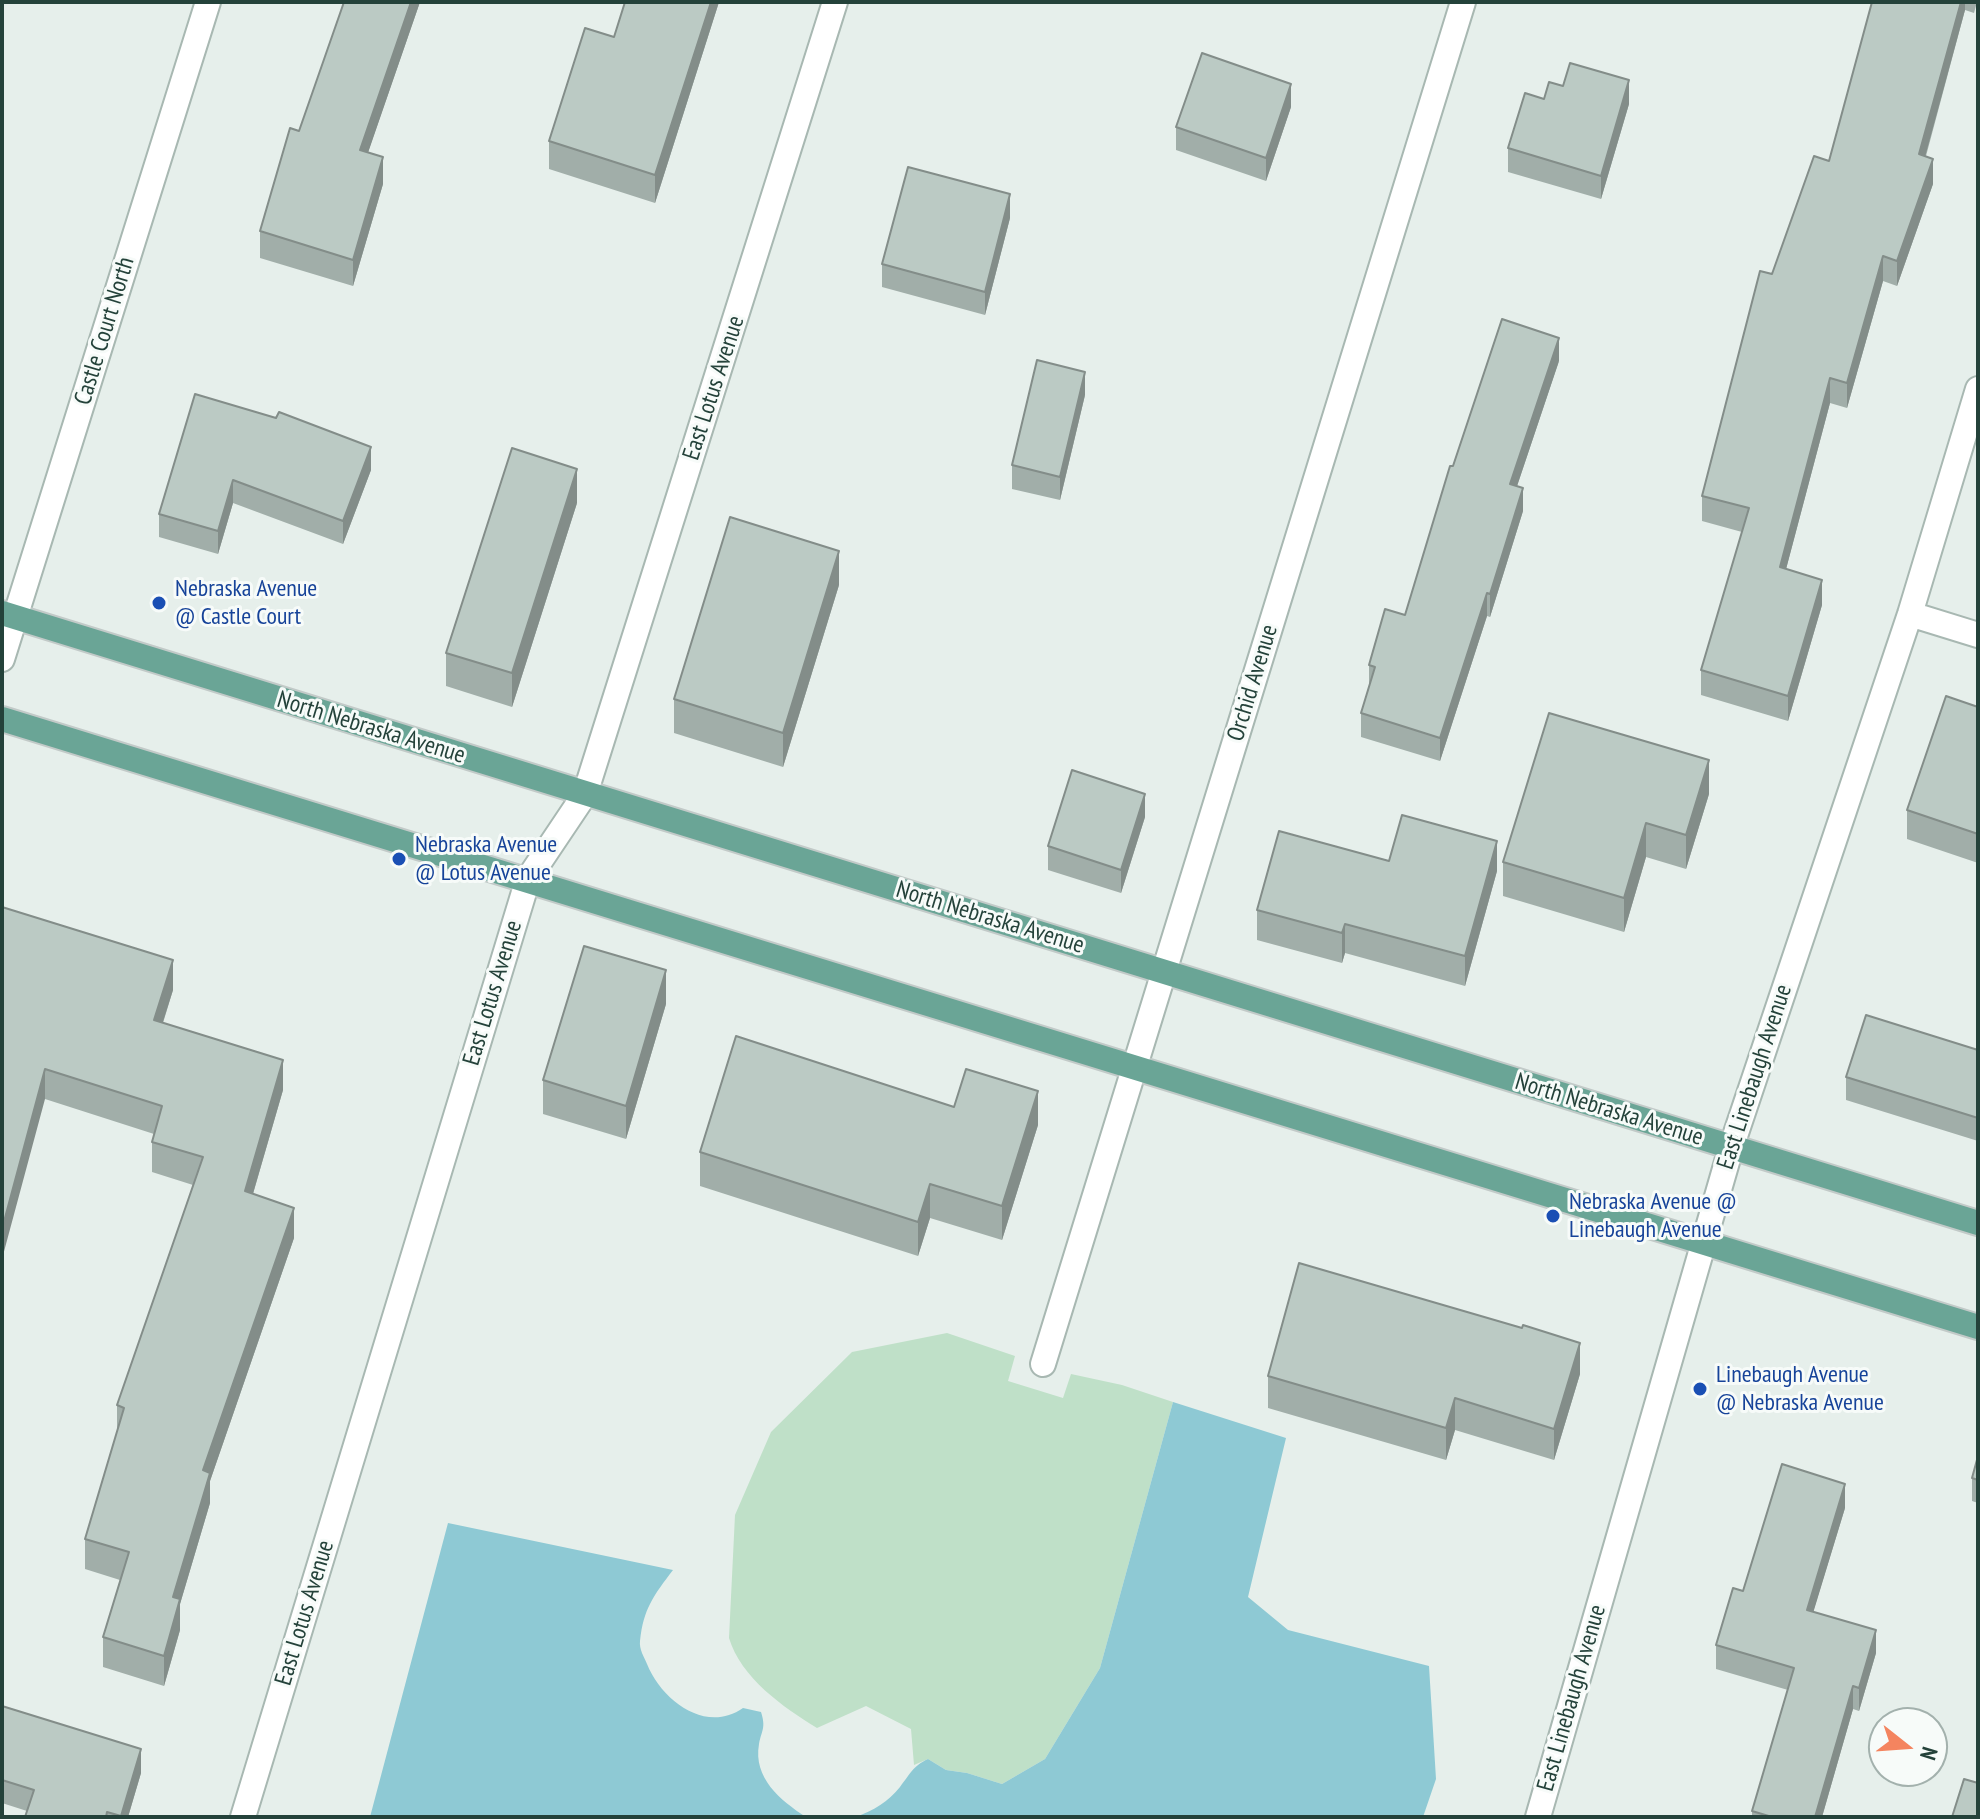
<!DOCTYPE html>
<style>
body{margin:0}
#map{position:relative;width:1980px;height:1819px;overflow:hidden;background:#e6efeb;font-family:"PT Sans Narrow",sans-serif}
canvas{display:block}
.frame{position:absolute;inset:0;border:4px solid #24423a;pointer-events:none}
.north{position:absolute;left:1868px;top:1707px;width:80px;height:80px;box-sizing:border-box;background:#f7fbf9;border:2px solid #a3b1ad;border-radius:50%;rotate:107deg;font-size:22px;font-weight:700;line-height:32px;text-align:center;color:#24423a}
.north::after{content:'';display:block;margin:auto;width:28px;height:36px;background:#f4845f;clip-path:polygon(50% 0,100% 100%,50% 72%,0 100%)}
</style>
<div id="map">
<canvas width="1980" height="1819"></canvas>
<div class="frame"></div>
<div class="north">N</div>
</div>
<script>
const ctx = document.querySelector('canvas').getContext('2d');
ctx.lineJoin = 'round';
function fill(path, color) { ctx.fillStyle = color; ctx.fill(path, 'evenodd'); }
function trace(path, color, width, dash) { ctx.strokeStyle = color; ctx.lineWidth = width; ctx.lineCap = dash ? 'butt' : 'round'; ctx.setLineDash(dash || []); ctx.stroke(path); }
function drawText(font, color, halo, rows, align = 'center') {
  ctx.font = font + ' "PT Sans Narrow",sans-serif'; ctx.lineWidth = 6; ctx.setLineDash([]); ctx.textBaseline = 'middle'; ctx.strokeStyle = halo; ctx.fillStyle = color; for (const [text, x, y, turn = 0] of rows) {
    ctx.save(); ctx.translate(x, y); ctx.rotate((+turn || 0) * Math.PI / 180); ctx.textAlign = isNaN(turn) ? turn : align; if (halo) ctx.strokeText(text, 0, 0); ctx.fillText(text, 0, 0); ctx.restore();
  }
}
const green = new Path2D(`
 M 947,1333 L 1015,1356 L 1008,1381 L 1063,1398 L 1071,1374 L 1122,1385 L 1173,1402 L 1100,1668 L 1045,1759 L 1002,1784 L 967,1773 L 946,1770 L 928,1759 L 914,1765 L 911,1729 L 866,1706 L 817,1728 C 783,1707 741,1678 729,1638 L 735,1515 L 771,1432 L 852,1352 Z`);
const water = new Path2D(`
 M 1173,1402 L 1286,1438 L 1248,1597 L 1288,1630 L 1429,1666 L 1436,1779 L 1423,1817 L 856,1817 C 874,1810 888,1802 900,1787 C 910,1774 913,1766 928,1759 L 946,1770 L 967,1773 L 1002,1784 L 1045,1759 L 1100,1668 Z
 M 448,1523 L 673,1570 C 654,1595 643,1609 640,1641 C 639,1649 644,1657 647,1664 C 662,1701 706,1734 743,1708 L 761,1712 C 766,1728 762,1729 759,1744 C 753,1778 780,1800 806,1817 L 370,1817 Z`);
const minor = new Path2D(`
 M 1910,614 L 1978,635
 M 2,659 L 208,2
 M 1043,1364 L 1463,2
 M 243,1817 L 528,879 L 585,794 L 835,2
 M 1538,1817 L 1731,1148 L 1910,614 L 1978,389`);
const major = new Path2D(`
 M 2,613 L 1978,1223
 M 2,719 L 1978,1327`);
const wall = new Path2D(`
 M 344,2 L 420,2 L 368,152 L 383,184 L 353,286 L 260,258 L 260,231 L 299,131 Z
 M 625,2 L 719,2 L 655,203 L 549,169 L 549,141 L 614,37 Z
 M 1872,2 L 1977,2 L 1974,13 L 1965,10 L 1926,156 L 1933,184 L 1897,286 L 1883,281 L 1847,408 L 1830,403 L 1786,569 L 1822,605 L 1788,721 L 1701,695 L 1701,670 L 1742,532 L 1702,521 L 1702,496 L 1772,274 L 1829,161 Z
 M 1563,86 L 1629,104 L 1601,199 L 1508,172 L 1508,148 L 1544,99 Z
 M 1291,107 L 1266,181 L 1176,150 L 1176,127 Z
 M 1010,218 L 985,315 L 882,287 L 882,264 Z
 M 1559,361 L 1517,486 L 1523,511 L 1490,617 L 1487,616 L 1440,761 L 1361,737 L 1361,713 L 1369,687 L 1369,665 L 1405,615 Z
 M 195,394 L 371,470 L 343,544 L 233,503 L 218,554 L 159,537 L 159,514 Z
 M 1085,395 L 1060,500 L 1012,489 L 1012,465 Z
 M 577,503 L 512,707 L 446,686 L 446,653 Z
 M 839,585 L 783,767 L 674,733 L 674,699 Z
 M 1978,707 L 1978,863 L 1907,839 L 1907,810 Z
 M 1709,794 L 1686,869 L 1646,857 L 1624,932 L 1503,896 L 1503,862 Z
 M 1145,817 L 1121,893 L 1048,870 L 1048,846 Z
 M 1389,861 L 1497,871 L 1465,986 L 1345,953 L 1342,963 L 1257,940 L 1257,910 Z
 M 2,907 L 173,990 L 163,1023 L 283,1090 L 253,1194 L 294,1238 L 210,1481 L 210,1503 L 180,1604 L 180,1630 L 164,1686 L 103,1667 L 103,1637 L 120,1580 L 85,1569 L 85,1539 L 117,1434 L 117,1405 L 193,1185 L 152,1172 L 152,1142 L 154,1134 L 45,1099 Z
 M 666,1004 L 626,1139 L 543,1114 L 543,1080 Z
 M 1978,1050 L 1978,1141 L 1846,1100 L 1846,1077 Z
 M 1038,1125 L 1002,1240 L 930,1218 L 918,1256 L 700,1186 L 700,1152 Z
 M 1580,1374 L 1554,1460 L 1455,1430 L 1446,1460 L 1268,1408 L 1268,1376 Z
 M 1978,1456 L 1978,1503 L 1972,1501 L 1972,1478 Z
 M 1845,1508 L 1813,1612 L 1876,1653 L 1859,1711 L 1853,1709 L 1822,1817 L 1752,1817 L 1752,1811 L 1788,1690 L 1716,1669 L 1716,1645 L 1743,1591 Z
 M 2,1706 L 141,1773 L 128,1817 L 25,1817 L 27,1811 L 2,1803 Z`);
const shadedWall = new Path2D(`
 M 411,2 L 420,2 L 360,176 L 360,150 Z
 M 711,2 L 719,2 L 655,203 L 655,175 Z
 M 1961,2 L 1965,2 L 1965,10 L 1919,179 L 1919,154 Z
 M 1629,80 L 1629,104 L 1601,199 L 1601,176 Z
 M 1291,84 L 1291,107 L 1266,181 L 1266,158 Z
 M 383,157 L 383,184 L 353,286 L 353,260 Z
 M 1933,159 L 1933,184 L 1897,286 L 1897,261 Z
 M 1010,194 L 1010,218 L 985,315 L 985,292 Z
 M 1883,256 L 1883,281 L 1847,408 L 1847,383 Z
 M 1559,338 L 1559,361 L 1510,507 L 1510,484 Z
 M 1085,372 L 1085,395 L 1060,500 L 1060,477 Z
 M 1830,378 L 1830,403 L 1780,592 L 1780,567 Z
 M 371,447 L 371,470 L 343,544 L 343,521 Z
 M 577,469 L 577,503 L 512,707 L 512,673 Z
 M 233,480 L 233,503 L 218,554 L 218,531 Z
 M 1523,488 L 1523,511 L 1490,617 L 1490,594 Z
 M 839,551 L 839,585 L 783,767 L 783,733 Z
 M 1822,580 L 1822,605 L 1788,721 L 1788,696 Z
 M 1487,593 L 1487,616 L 1440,761 L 1440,738 Z
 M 1709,760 L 1709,794 L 1686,869 L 1686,835 Z
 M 1145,794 L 1145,817 L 1121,893 L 1121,870 Z
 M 1646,823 L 1646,857 L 1624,932 L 1624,898 Z
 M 1497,841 L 1497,871 L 1465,986 L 1465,956 Z
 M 1345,924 L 1345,953 L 1342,963 L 1342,933 Z
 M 173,960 L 173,990 L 154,1050 L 154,1020 Z
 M 666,970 L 666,1004 L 626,1139 L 626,1106 Z
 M 283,1060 L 283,1090 L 245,1221 L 245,1191 Z
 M 45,1069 L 45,1099 L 2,1259 L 2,1229 Z
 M 1038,1091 L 1038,1125 L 1002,1240 L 1002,1206 Z
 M 930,1184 L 930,1218 L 918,1256 L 918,1222 Z
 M 294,1208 L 294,1238 L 210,1481 L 210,1503 L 180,1604 L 180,1630 L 164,1686 L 164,1656 L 173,1597 L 203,1470 Z
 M 1580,1343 L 1580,1374 L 1554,1460 L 1554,1429 Z
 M 1455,1398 L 1455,1430 L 1446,1460 L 1446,1428 Z
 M 1845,1484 L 1845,1508 L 1807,1633 L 1807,1610 Z
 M 1876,1630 L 1876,1653 L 1859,1711 L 1859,1688 Z
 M 1853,1686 L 1853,1709 L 1822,1817 L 1815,1817 Z
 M 141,1749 L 141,1773 L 128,1817 L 121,1817 Z`);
const building = new Path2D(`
 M 344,2 L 411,2 L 360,150 L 383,157 L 353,260 L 260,231 L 290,128 L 299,131 Z
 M 625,2 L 711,2 L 655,175 L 549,141 L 585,28 L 614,37 Z
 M 1872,2 L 1961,2 L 1919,154 L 1933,159 L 1897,261 L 1883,256 L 1847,383 L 1830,378 L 1780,567 L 1822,580 L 1788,696 L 1701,670 L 1749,508 L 1702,496 L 1760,271 L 1772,274 L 1814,156 L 1829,161 Z
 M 1202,53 L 1291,84 L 1266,158 L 1176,127 Z
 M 1570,63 L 1629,80 L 1601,176 L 1508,148 L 1525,93 L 1544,99 L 1549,82 L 1563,86 Z
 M 908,167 L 1010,194 L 985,292 L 882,264 Z
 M 1502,319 L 1559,338 L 1510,484 L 1523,488 L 1490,594 L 1487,593 L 1440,738 L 1361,713 L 1375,667 L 1369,665 L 1385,609 L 1405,615 L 1450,466 L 1453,466 Z
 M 1037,360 L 1085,372 L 1060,477 L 1012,465 Z
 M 195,394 L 276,418 L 279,412 L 371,447 L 343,521 L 233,480 L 218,531 L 159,514 Z
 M 512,448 L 577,469 L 512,673 L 446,653 Z
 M 730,517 L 839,551 L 783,733 L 674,699 Z
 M 1946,696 L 1978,707 L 1978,834 L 1907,810 Z
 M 1549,713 L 1709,760 L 1686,835 L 1646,823 L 1624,898 L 1503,862 Z
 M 1072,770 L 1145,794 L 1121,870 L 1048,846 Z
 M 1402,815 L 1497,841 L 1465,956 L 1345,924 L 1342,933 L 1257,910 L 1279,831 L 1389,861 Z
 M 2,907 L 173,960 L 154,1020 L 283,1060 L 245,1191 L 294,1208 L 203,1470 L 210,1473 L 173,1597 L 180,1599 L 164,1656 L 103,1637 L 129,1552 L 85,1539 L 124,1408 L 117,1405 L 203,1157 L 152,1142 L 162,1106 L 45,1069 L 2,1229 Z
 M 584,946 L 666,970 L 626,1106 L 543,1080 Z
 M 1866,1015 L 1978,1050 L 1978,1118 L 1846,1077 Z
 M 736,1036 L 954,1107 L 966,1069 L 1038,1091 L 1002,1206 L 930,1184 L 918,1222 L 700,1152 Z
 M 1299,1263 L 1522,1328 L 1523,1325 L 1580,1343 L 1554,1429 L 1455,1398 L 1446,1428 L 1268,1376 Z
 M 1978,1456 L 1978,1480 L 1972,1478 Z
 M 1782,1464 L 1845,1484 L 1807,1610 L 1876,1630 L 1859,1688 L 1853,1686 L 1815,1817 L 1772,1817 L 1752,1811 L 1794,1668 L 1716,1645 L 1733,1588 L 1743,1591 Z
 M 2,1706 L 141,1749 L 121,1816 L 107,1812 L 106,1817 L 25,1817 L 34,1790 L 2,1780 Z
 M 1964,1779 L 1978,1783 L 1978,1817 L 1952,1817 Z`);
const markers = [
 [159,603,8,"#1a4fb4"],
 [399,859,8,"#1a4fb4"],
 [1553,1216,8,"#1a4fb4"],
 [1700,1389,8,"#1a4fb4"]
];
const streetNames = [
 ["Castle Court North",105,331,-73],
 ["East Lotus Avenue",714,388,-72],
 ["Orchid Avenue",1253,683,-73],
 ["North Nebraska Avenue",371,728,17],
 ["North Nebraska Avenue",990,918,17],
 ["East Lotus Avenue",493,993,-73],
 ["East Linebaugh Avenue",1755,1077,-72],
 ["North Nebraska Avenue",1609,1110,17],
 ["East Lotus Avenue",305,1613,-73],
 ["East Linebaugh Avenue",1572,1698,-74]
];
const transitNames = [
 ["Nebraska Avenue",175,589],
 ["@ Castle Court",175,617],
 ["Nebraska Avenue",415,845],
 ["@ Lotus Avenue",415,873],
 ["Nebraska Avenue @",1569,1202],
 ["Linebaugh Avenue",1569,1230],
 ["Linebaugh Avenue",1716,1375],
 ["@ Nebraska Avenue",1716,1403]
];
fill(green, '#bfe0c8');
fill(water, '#8ec9d4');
trace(minor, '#a8b8b2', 28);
trace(major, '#c2cac8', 28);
trace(minor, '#fff', 24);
trace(major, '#6aa596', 24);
fill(wall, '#a1aea9');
fill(shadedWall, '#838d89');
fill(building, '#bbcac4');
trace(building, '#838d89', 2);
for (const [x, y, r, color] of markers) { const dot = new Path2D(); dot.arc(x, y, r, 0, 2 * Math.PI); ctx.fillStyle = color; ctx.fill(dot); trace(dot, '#f7fbf9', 3); }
drawText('24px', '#24423a', '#f7fbf9', streetNames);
drawText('24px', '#164399', '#f7fbf9', transitNames, 'left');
</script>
